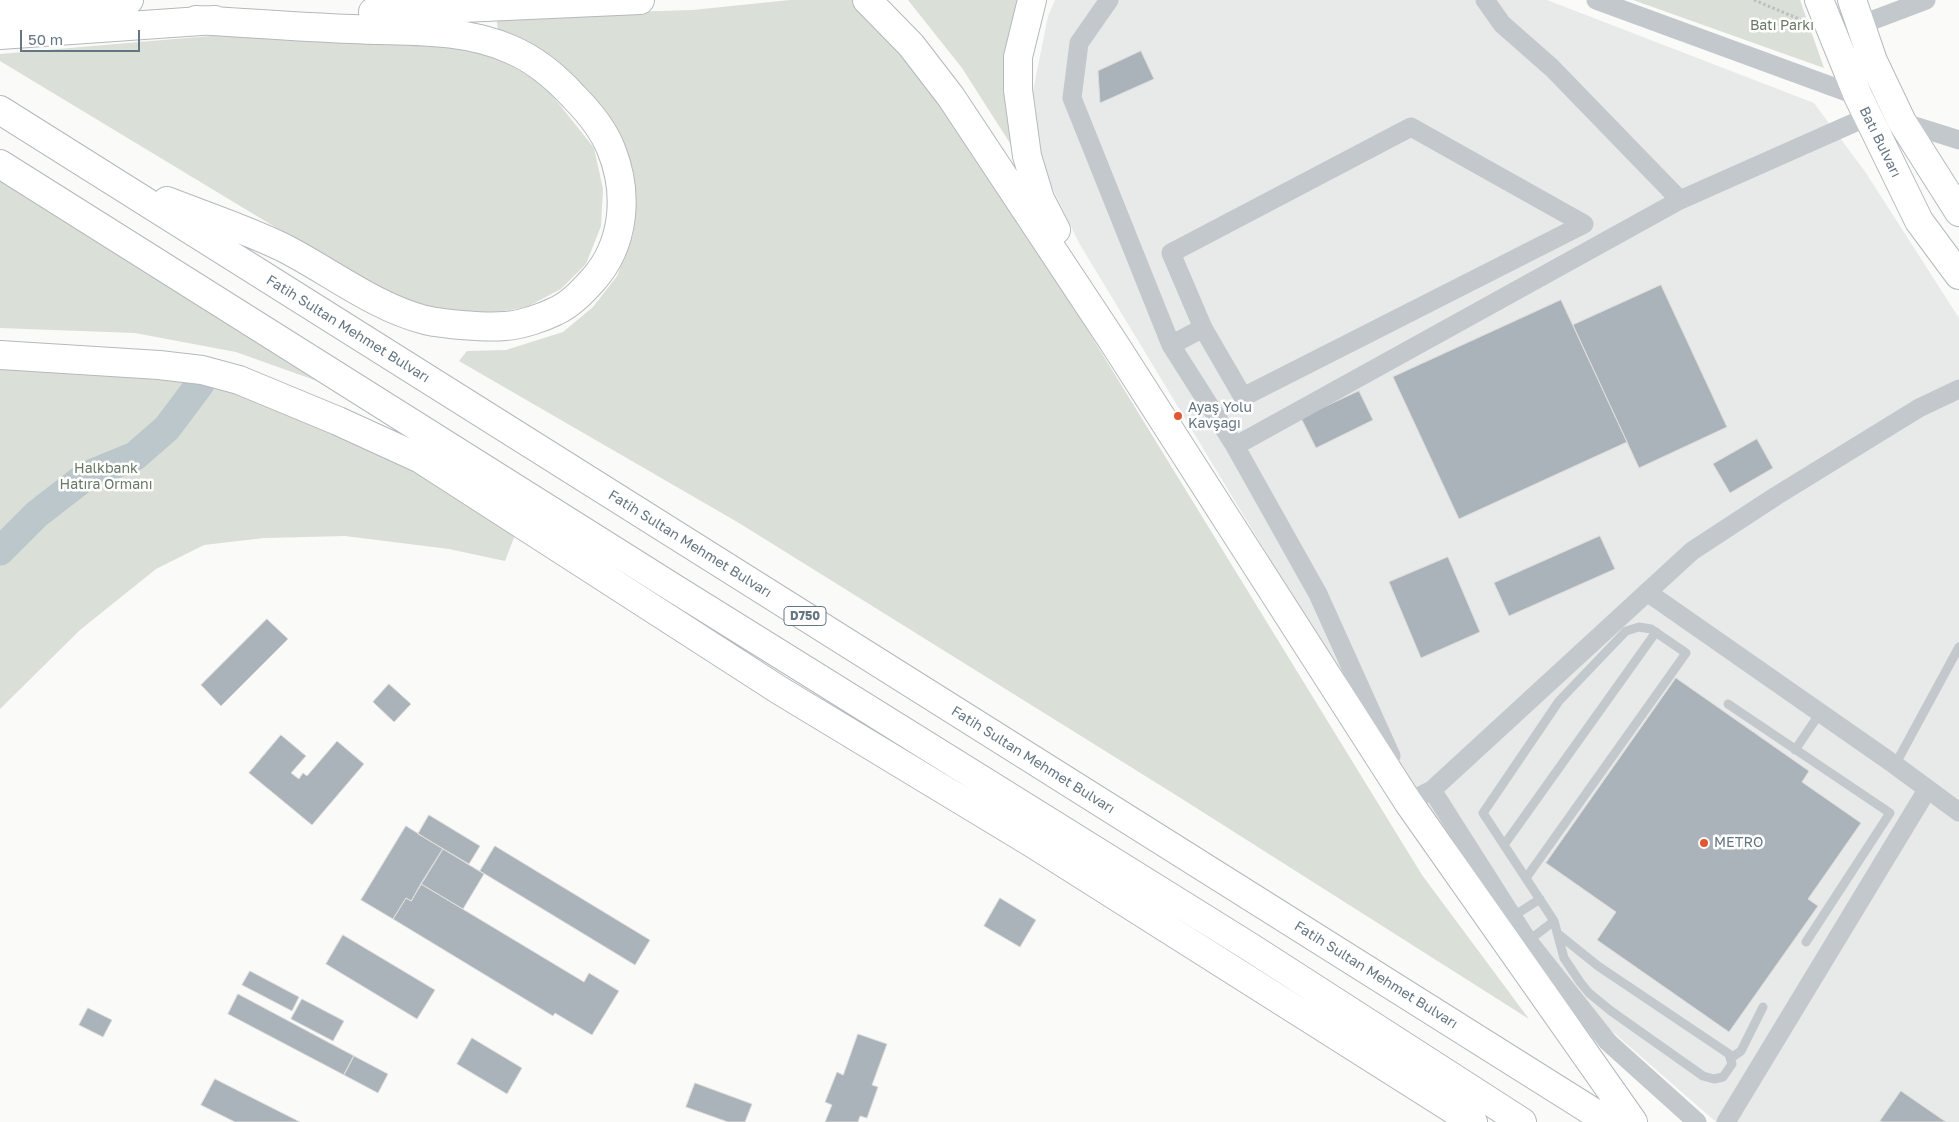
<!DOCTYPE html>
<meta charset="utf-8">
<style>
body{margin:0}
#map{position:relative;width:1959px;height:1122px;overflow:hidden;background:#fafaf8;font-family:"Golos Text",sans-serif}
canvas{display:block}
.scale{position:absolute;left:20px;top:30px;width:120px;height:22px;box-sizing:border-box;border:2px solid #657683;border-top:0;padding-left:6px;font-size:15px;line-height:18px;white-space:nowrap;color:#657683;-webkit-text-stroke:4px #fff;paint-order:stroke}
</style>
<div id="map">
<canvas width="1959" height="1122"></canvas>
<div class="scale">50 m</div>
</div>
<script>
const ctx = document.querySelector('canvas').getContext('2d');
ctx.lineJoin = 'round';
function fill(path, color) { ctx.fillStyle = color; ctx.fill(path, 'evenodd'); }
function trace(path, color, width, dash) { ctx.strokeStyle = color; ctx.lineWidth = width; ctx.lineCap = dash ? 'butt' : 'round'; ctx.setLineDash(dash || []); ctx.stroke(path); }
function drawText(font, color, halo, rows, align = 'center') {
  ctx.font = font + ' "Golos Text",sans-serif'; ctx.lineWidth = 5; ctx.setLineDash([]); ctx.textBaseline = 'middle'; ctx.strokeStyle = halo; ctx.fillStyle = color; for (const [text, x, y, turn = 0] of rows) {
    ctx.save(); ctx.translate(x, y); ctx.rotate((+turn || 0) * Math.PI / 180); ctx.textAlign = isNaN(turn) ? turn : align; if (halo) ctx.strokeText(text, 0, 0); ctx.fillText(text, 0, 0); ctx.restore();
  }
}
const built = new Path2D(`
 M 1055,0 L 1547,0 L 1814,103 L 1866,173 L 1959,318 L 1959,1122 L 1716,1122 L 1528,958 L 1349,690 L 1079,243 L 1044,171 L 1031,101 L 1048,16 Z`);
const green = new Path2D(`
 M 790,0 L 854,0 L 957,122 L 1017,215 L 1422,875 L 1529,1019 L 1179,797 L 739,523 L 459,361 L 467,351 L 506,350 L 563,332 L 593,307 L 617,276 L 633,235 L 636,205 L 633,169 L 616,129 L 498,31 L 496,16 L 693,10 Z
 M 908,0 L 1021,0 L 1015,151 L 962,68 Z
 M 1633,0 L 1800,0 L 1824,68 Z
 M 256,32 L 388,37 L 484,50 L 544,85 L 594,148 L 603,189 L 601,226 L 586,264 L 561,289 L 527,307 L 474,316 L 414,303 L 376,288 L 0,61 L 0,54 Z
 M 0,181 L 320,382 L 236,352 L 135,333 L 0,328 Z
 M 0,365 L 93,370 L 211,385 L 254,400 L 414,470 L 517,530 L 505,561 L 449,549 L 345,536 L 264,538 L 204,545 L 156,569 L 80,630 L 0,709 Z`);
const river = new Path2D(`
 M 0,551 L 37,514 L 86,476 L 135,456 L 167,428 L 200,384`);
const building = new Path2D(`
 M 1141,51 L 1154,79 L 1100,103 L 1098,71 Z
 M 1661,285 L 1727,427 L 1639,468 L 1573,325 Z
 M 1561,300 L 1627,442 L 1459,519 L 1393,377 Z
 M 1359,391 L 1373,420 L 1316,448 L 1301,418 Z
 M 1757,439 L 1773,468 L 1730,493 L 1713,464 Z
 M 1600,536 L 1615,569 L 1509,616 L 1494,583 Z
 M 1448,557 L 1480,632 L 1421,658 L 1389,582 Z
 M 267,619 L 288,639 L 221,706 L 201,685 Z
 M 1676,678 L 1809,771 L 1802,782 L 1861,823 L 1808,899 L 1818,906 L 1729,1032 L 1597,940 L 1616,912 L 1546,863 Z
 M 389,684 L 411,704 L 394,722 L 373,702 Z
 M 281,735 L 306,756 L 291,773 L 299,779 L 303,773 L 307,776 L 337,741 L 364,764 L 312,825 L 249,773 Z
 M 429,815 L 480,846 L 469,864 L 418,834 Z
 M 406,826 L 443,849 L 411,901 L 406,898 L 393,919 L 361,900 Z
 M 495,846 L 650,940 L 635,965 L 480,871 Z
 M 443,849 L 484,874 L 463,909 L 421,884 Z
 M 421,884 L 584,982 L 589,973 L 619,991 L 592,1035 L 555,1013 L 553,1016 L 393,919 L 406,898 L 411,901 Z
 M 1000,898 L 1036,920 L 1020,947 L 984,926 Z
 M 343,935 L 435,990 L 417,1019 L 326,964 Z
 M 250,971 L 299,997 L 292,1011 L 242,985 Z
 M 238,994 L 354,1056 L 344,1075 L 228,1014 Z
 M 302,999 L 344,1021 L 333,1041 L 291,1019 Z
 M 88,1008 L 112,1020 L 103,1037 L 79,1025 Z
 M 858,1034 L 887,1044 L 872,1085 L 878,1087 L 867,1118 L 860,1116 L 858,1122 L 825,1122 L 832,1105 L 825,1102 L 837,1072 L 843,1075 Z
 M 472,1038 L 522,1068 L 507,1094 L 457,1064 Z
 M 354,1056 L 388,1074 L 378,1093 L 344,1075 Z
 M 215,1079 L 300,1122 L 235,1122 L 201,1105 Z
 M 695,1083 L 752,1104 L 745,1122 L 728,1122 L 686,1107 Z
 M 1901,1091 L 1946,1122 L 1882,1122 L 1880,1121 Z`);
const path = new Path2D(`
 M 1754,0 L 1804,21`);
const lane = new Path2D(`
 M 1728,704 L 1890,813 L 1806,942
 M 1795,750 L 1820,713
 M 1895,765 L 1959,647
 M 1504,845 L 1656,632
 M 1526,878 L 1686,653 L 1651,629 L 1639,627 L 1626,631 L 1559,701 L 1483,813 L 1554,921 L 1564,958 L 1580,982 L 1589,993 L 1611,1011 L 1703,1076 L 1714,1079 L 1723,1077 L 1732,1064 L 1729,1054 L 1598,966 L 1557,933
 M 1512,917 L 1540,899
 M 1528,941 L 1554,921
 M 1731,1058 L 1741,1051 L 1763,1007`);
const street = new Path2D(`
 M 1109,0 L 1079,43 L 1072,98 L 1171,345 L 1235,446 L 1318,594 L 1391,756
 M 1485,0 L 1502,24 L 1552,68 L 1680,200
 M 1596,0 L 1858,96
 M 1860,25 L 1926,0
 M 1902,122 L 1959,140
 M 1411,127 L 1584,224 L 1243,397 L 1203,328 L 1171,253 Z
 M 1171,345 L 1203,328
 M 1235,446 L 1680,200 L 1867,117
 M 1647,592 L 1895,765 L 1959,812
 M 1432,790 L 1528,941 L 1608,1042 L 1697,1122
 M 1408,802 L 1432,790 L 1692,551 L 1776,496 L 1919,408 L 1959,389
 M 1726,1122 L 1927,790`);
const primary = new Path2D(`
 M 1819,0 L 1858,96 L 1919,221 L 1959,275
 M 1852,0 L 1873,61 L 1902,122 L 1959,212`);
const highway = new Path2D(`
 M 867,0 L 911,45 L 951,97 L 1112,340 L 1408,802 L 1633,1122
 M 1032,0 L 1018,57 L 1018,90 L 1027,156 L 1040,199 L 1056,230
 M 0,8 L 129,0
 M 373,12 L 640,0
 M 0,35 L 215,20
 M 0,110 L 1609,1122
 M 0,164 L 672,587 L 1250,947 L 1522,1122
 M 167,201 C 205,216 245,229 282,247 C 328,270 374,307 425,320 C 443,324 486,328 505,326 C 521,325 542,318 556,311 C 571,304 582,292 593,280 C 625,244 629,193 611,149 C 603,129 589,112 574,97 C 556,77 536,60 510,49 C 460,27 405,32 352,29 C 300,27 248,23 196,20
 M 0,355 L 159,365 L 202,370 L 239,380 L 338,421 L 432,464
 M 416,456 L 779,690 L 1032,843 L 1473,1122`);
const markers = [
 [1178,416,5,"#e4572e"],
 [1704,843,5,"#e4572e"]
];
const shields = [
 [805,616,42]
];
const shieldNames = [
 ["D750",805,616]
];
const parkNames = [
 ["Batı Parkı",1782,26],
 ["Halkbank",106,469],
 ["Hatıra Ormanı",106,485]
];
const streetNames = [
 ["Batı Bulvarı",1880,142,64],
 ["Fatih Sultan Mehmet Bulvarı",348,329,32],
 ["Fatih Sultan Mehmet Bulvarı",690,544,32],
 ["Fatih Sultan Mehmet Bulvarı",1033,760,32],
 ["Fatih Sultan Mehmet Bulvarı",1376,975,32]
];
const poiNames = [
 ["Ayaş Yolu",1188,408],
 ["Kavşağı",1188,424],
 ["METRO",1714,843]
];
fill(built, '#e8e9e9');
fill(green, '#dadfd7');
trace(river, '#bbc7cb', 29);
fill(building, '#aab3b9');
trace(building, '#dcdcda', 1);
trace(primary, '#b5babe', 30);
trace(highway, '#b4b9bd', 30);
trace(path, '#bbbfc2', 3, [2.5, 2.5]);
trace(lane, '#c3c8cc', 9);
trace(street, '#c3c8cc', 19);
trace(primary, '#fff', 28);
trace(highway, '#fff', 28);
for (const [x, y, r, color] of markers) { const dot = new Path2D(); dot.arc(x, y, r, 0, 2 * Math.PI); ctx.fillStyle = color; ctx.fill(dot); trace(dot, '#fff', 2); }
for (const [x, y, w] of shields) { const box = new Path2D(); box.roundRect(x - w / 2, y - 9.5, w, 19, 4); ctx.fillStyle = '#fff'; ctx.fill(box); trace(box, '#657683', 1); }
drawText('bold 12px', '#657683', null, shieldNames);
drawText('14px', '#687a64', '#fff', parkNames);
drawText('14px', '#657683', '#fff', streetNames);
drawText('14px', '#657683', '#fff', poiNames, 'left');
</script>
